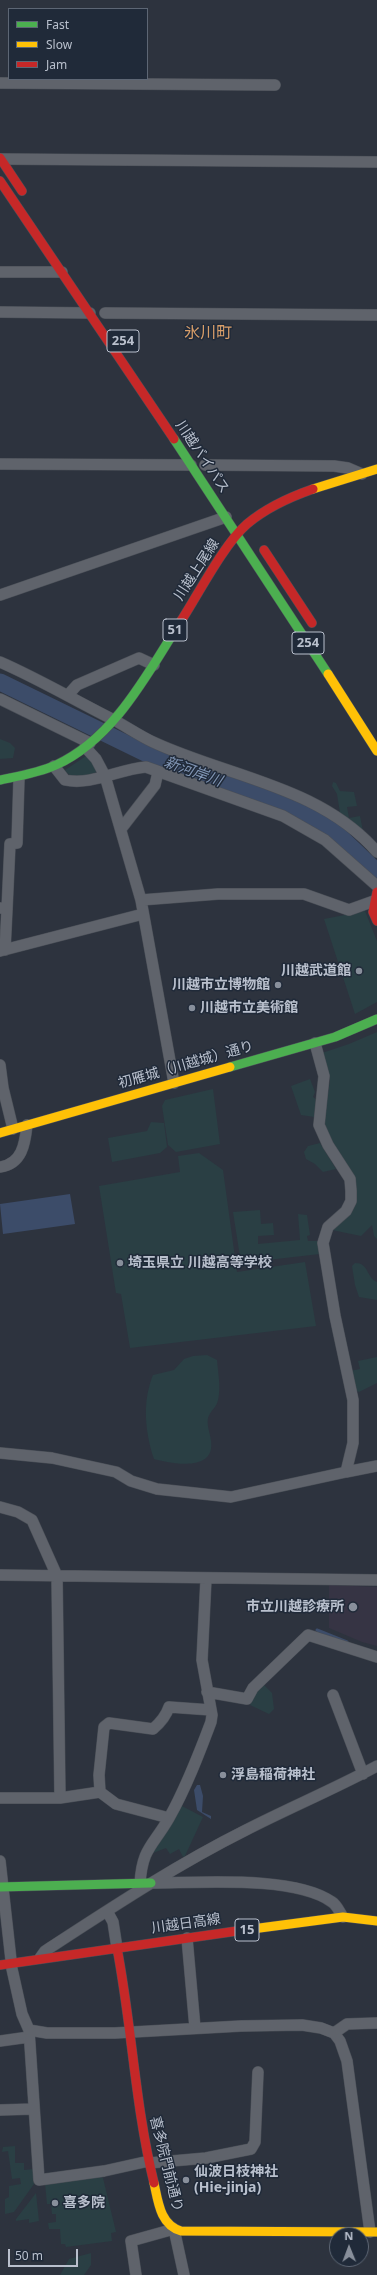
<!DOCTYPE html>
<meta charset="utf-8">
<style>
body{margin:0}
#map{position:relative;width:377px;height:2275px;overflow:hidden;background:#2d333e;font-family:"Noto Sans",sans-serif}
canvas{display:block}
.legend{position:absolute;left:8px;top:8px;width:140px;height:72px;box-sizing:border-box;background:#202a39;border:1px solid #5d6674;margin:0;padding:5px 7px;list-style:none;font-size:12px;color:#b9c0cd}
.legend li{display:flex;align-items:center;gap:8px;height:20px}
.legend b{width:20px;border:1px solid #5d6674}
.north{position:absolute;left:329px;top:2227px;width:40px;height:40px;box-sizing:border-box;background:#202a39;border:1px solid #5d6674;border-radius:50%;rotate:359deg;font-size:11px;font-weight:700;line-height:16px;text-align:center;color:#b9c0cd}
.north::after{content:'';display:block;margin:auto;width:14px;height:18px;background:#888f9b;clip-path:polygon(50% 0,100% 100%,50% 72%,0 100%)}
.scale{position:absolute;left:8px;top:2249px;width:70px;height:18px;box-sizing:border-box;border:2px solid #b9c0cd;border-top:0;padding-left:5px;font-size:12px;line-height:14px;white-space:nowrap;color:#b9c0cd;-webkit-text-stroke:3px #202a39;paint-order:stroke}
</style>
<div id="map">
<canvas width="377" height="2275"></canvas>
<ul class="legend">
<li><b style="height:5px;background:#4caf50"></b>Fast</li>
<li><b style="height:5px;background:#ffc107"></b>Slow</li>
<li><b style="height:5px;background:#c62828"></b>Jam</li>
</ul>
<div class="north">N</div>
<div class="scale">50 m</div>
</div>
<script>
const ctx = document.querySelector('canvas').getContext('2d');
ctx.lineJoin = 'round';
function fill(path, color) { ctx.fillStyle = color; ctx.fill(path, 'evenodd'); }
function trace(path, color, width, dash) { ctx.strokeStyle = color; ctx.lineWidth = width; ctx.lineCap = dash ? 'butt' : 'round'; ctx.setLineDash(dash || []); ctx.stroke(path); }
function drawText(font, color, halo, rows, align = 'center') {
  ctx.font = font + ' "Noto Sans","Noto Sans JP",sans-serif'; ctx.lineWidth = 3; ctx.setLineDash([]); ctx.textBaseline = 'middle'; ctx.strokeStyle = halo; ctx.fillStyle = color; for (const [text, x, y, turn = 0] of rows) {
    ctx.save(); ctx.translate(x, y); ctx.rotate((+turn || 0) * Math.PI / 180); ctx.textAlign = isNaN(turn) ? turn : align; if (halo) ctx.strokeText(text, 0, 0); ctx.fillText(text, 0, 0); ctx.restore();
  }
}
const medical = new Path2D(`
 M 329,1585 L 377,1587 L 377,1646 L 362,1642 L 329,1628 Z`);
const green = new Path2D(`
 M 0,739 L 10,743 L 15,748 L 13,758 L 0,759 Z
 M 89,754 L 98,771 C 87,777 72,781 65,770 Z
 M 333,782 L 336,783 L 340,791 L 354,792 L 357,806 L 347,807 L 349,818 L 360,816 L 363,831 L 340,813 L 337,794 L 332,786 Z
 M 365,911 L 377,941 L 377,1002 L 355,1014 L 324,919 Z
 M 377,1032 L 377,1239 L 374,1236 L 372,1225 L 361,1236 L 332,1230 L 355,1198 L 326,1129 L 324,1119 L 330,1080 L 322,1053 L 349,1044 Z
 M 310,1079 L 315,1092 L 313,1097 L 317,1100 L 314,1117 L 301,1115 L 291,1086 Z
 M 213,1089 L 220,1144 L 176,1152 L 168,1145 L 162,1106 L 165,1100 Z
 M 151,1122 L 164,1123 L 167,1147 L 160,1153 L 112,1162 L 108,1138 L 147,1131 Z
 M 320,1143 L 336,1169 L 323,1172 L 315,1164 L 306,1159 L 304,1152 L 308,1146 Z
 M 199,1153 L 223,1170 L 237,1272 L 305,1262 L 316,1326 L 130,1348 L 121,1294 L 116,1293 L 99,1186 L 180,1172 L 178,1156 Z
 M 260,1210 L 261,1224 L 273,1223 L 274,1235 L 258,1236 L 258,1244 L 300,1240 L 298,1214 L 307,1215 L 310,1235 L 307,1236 L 308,1241 L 318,1241 L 320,1254 L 241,1263 L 233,1212 Z
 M 355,1263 C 369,1263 366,1277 377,1282 L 377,1300 L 359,1297 L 355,1285 L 352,1266 Z
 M 207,1355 L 217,1360 C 218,1372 221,1388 218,1400 C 217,1407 210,1411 208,1418 C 206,1428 213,1438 211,1449 C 207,1471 168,1463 154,1459 C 145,1432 142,1402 153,1375 L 174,1370 L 184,1359 L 193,1356 Z
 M 377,1357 L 377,1383 L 359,1392 L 355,1390 L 350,1371 L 360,1369 L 358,1361 Z
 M 263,1684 L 272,1693 L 274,1709 L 269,1714 L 250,1705 L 256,1691 Z
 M 180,1805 L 203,1817 L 185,1856 L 183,1857 L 179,1849 L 170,1854 L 166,1848 L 153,1853 Z
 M 15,2146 L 15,2163 L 24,2163 L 24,2170 L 33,2169 L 34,2184 L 14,2212 L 5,2214 L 5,2199 L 9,2197 L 9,2186 L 21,2184 L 20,2178 L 12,2179 L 8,2151 L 2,2152 L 3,2147 Z
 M 98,2175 L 103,2178 L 116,2232 L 111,2233 L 112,2241 L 66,2247 L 65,2244 L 61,2244 L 60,2229 L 49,2229 L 48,2223 L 56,2222 L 56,2214 L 52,2214 L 51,2204 L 47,2204 L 45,2183 Z
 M 36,2193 L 39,2221 L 29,2223 L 29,2219 L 16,2221 L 16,2219 Z
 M 91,2253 L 91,2265 L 84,2275 L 60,2275 L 69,2259 Z`);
const water = new Path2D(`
 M 70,1194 L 75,1224 L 3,1234 L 0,1204 Z
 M 197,1785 L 200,1785 L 203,1796 L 202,1812 L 211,1816 L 211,1819 L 197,1810 L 194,1790 Z`);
const stream = new Path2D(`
 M 317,1630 L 347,1642`);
const river = new Path2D(`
 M 0,682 L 168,764 L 218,782 L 254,791 L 290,806 L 330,827 L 377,872`);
const street = new Path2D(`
 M 0,83 L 275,85
 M 1,159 L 377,162
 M 0,272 L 62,272
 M 0,312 L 90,313
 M 105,313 L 377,315
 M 0,464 L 191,465
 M 205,465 L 334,466 L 348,468 L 362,474
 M 0,595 L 226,517
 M 0,662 C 39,679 76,701 114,720 C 127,727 140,736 153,742 C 228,777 320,786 377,852
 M 68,695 L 77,685 L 139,658 L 154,665
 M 0,699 L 90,743
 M 85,747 L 96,759 L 105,776 L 141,900 L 174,1083
 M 54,766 L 65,780 C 91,786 119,769 146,767 L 283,816 L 325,840 L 377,886
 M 121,829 L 155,785 L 158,772
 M 141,900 L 218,894 L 304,894 L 349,910 L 374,901
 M 0,908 L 7,909 L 10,844 L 17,843 L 19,778
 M 5,950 L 7,909
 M 0,951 L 143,914
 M 0,1065 L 3,1088 L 13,1129
 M 0,1167 C 22,1164 25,1144 27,1125
 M 0,1453 L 52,1458 L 116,1472 L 131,1481 L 157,1489 L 231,1497 L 346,1472 L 353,1443 L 353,1400 L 335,1316 L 323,1243 L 328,1227 L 346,1211 L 351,1201 L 351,1191 L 350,1179 L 328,1145 L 319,1125 L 324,1076 L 315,1043
 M 346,1472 L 377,1466
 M 0,1507 L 18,1512 L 32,1520 L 57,1576 L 60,1798
 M 0,1575 L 377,1580
 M 207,1692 L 247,1699 L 253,1688 L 308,1635 L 377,1657
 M 333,1695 L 363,1774
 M 100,1792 L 99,1775 L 104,1727 L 109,1723 L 153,1729 C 160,1723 166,1716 169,1707 L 211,1710
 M 0,1798 L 60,1798 L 100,1792 L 116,1804 L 169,1818
 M 0,1861 L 12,1969 L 22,2014 L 29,2030 L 47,2033 L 115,2033 L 241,2026 L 302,2025 L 321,2028 L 334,2033 L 340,2041 L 347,2061 L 370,2232
 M 151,1883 C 198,1883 294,1875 332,1902 C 337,1905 340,1913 343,1917
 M 140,1884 C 142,1848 153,1846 169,1818 C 186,1788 199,1754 211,1722 L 212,1715 L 202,1660 L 206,1579
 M 107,1911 L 113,1922 L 117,1948
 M 187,1938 L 195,2028
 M 40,1958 L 45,1951 C 111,1908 176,1865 246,1830 C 289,1808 334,1789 377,1766
 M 29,2030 L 39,2180 L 104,2171 L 149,2161
 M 334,2033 L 347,2024 L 377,2023
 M 0,2041 L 29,2037
 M 0,2110 L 33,2109
 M 149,2163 L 206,2158 L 251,2149 L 255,2142 L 258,2072
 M 136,2275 L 131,2241 L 174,2229 L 184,2275`);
const fast = new Path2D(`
 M 174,439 L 328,674
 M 0,780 C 19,776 38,773 56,765 C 115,738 148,672 181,621
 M 230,1067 L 335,1037 L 377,1019
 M 0,1887 L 151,1883`);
const slow = new Path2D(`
 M 313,489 L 377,469
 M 328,674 L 377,751
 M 0,1133 L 230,1067
 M 237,1931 L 343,1917 L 377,1921
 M 154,2183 C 158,2201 160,2225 181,2231 L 377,2232`);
const jam = new Path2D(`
 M 0,158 L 22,191
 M 0,181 L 174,439
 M 264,550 L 312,623
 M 181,621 C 199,593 224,544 247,524 C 266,508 290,497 313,489
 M 377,892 L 373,912 L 377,921
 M 117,1948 C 132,2026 135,2106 154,2183
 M 0,1965 L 237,1931`);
const markers = [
 [359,971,4,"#888f9b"],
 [278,985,4,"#888f9b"],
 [192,1008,4,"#888f9b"],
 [120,1263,4,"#888f9b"],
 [353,1607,5,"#888f9b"],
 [223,1775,4,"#888f9b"],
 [186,2180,4,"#888f9b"],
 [55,2203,4,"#888f9b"]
];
const shields = [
 [123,341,32],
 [175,630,24],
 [308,643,32],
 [247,1930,24]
];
const shieldNames = [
 ["254",123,341],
 ["51",175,630],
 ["254",308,643],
 ["15",247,1930]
];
const streetNames = [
 ["川越バイパス",202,457,56],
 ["川越上尾線",197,570,-57],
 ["初雁城（川越城）通り",186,1065,-16],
 ["川越日高線",186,1924,-8],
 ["喜多院門前通り",166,2164,76]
];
const poiNames = [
 ["川越武道館",351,971,"right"],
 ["川越市立博物館",270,985,"right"],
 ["川越市立美術館",200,1008],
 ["埼玉県立 川越高等学校",128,1263],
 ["市立川越診療所",344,1607,"right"],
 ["浮島稲荷神社",231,1775],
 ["仙波日枝神社",194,2172],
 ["(Hie-jinja)",194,2188],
 ["喜多院",63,2203]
];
const waterNames = [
 ["新河岸川",193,772,20]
];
const quarterNames = [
 ["氷川町",208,333]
];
fill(medical, '#363444');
fill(green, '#2a3f44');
fill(water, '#3c4c69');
trace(stream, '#3c4c69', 3);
trace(river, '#3c4c69', 17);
trace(street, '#4a4f57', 12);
trace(fast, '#4a4f57', 10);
trace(slow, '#4a4f57', 10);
trace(jam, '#4a4f57', 10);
trace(street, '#5f636b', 11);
trace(fast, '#4caf50', 9);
trace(slow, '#ffc107', 9);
trace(jam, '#c62828', 9);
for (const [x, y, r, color] of markers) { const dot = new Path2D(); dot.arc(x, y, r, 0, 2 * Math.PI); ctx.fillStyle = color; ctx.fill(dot); trace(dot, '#202a39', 1.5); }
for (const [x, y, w] of shields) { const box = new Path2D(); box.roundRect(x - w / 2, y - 11, w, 22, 3); ctx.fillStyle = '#202a39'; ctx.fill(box); trace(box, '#b9c0cd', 1); }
drawText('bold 13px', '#b9c0cd', null, shieldNames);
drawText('14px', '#b9c0cd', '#202a39', streetNames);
drawText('bold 14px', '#b9c0cd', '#202a39', poiNames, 'left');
drawText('italic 15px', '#8095b4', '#202a39', waterNames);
drawText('16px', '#d89e69', '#202a39', quarterNames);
</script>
